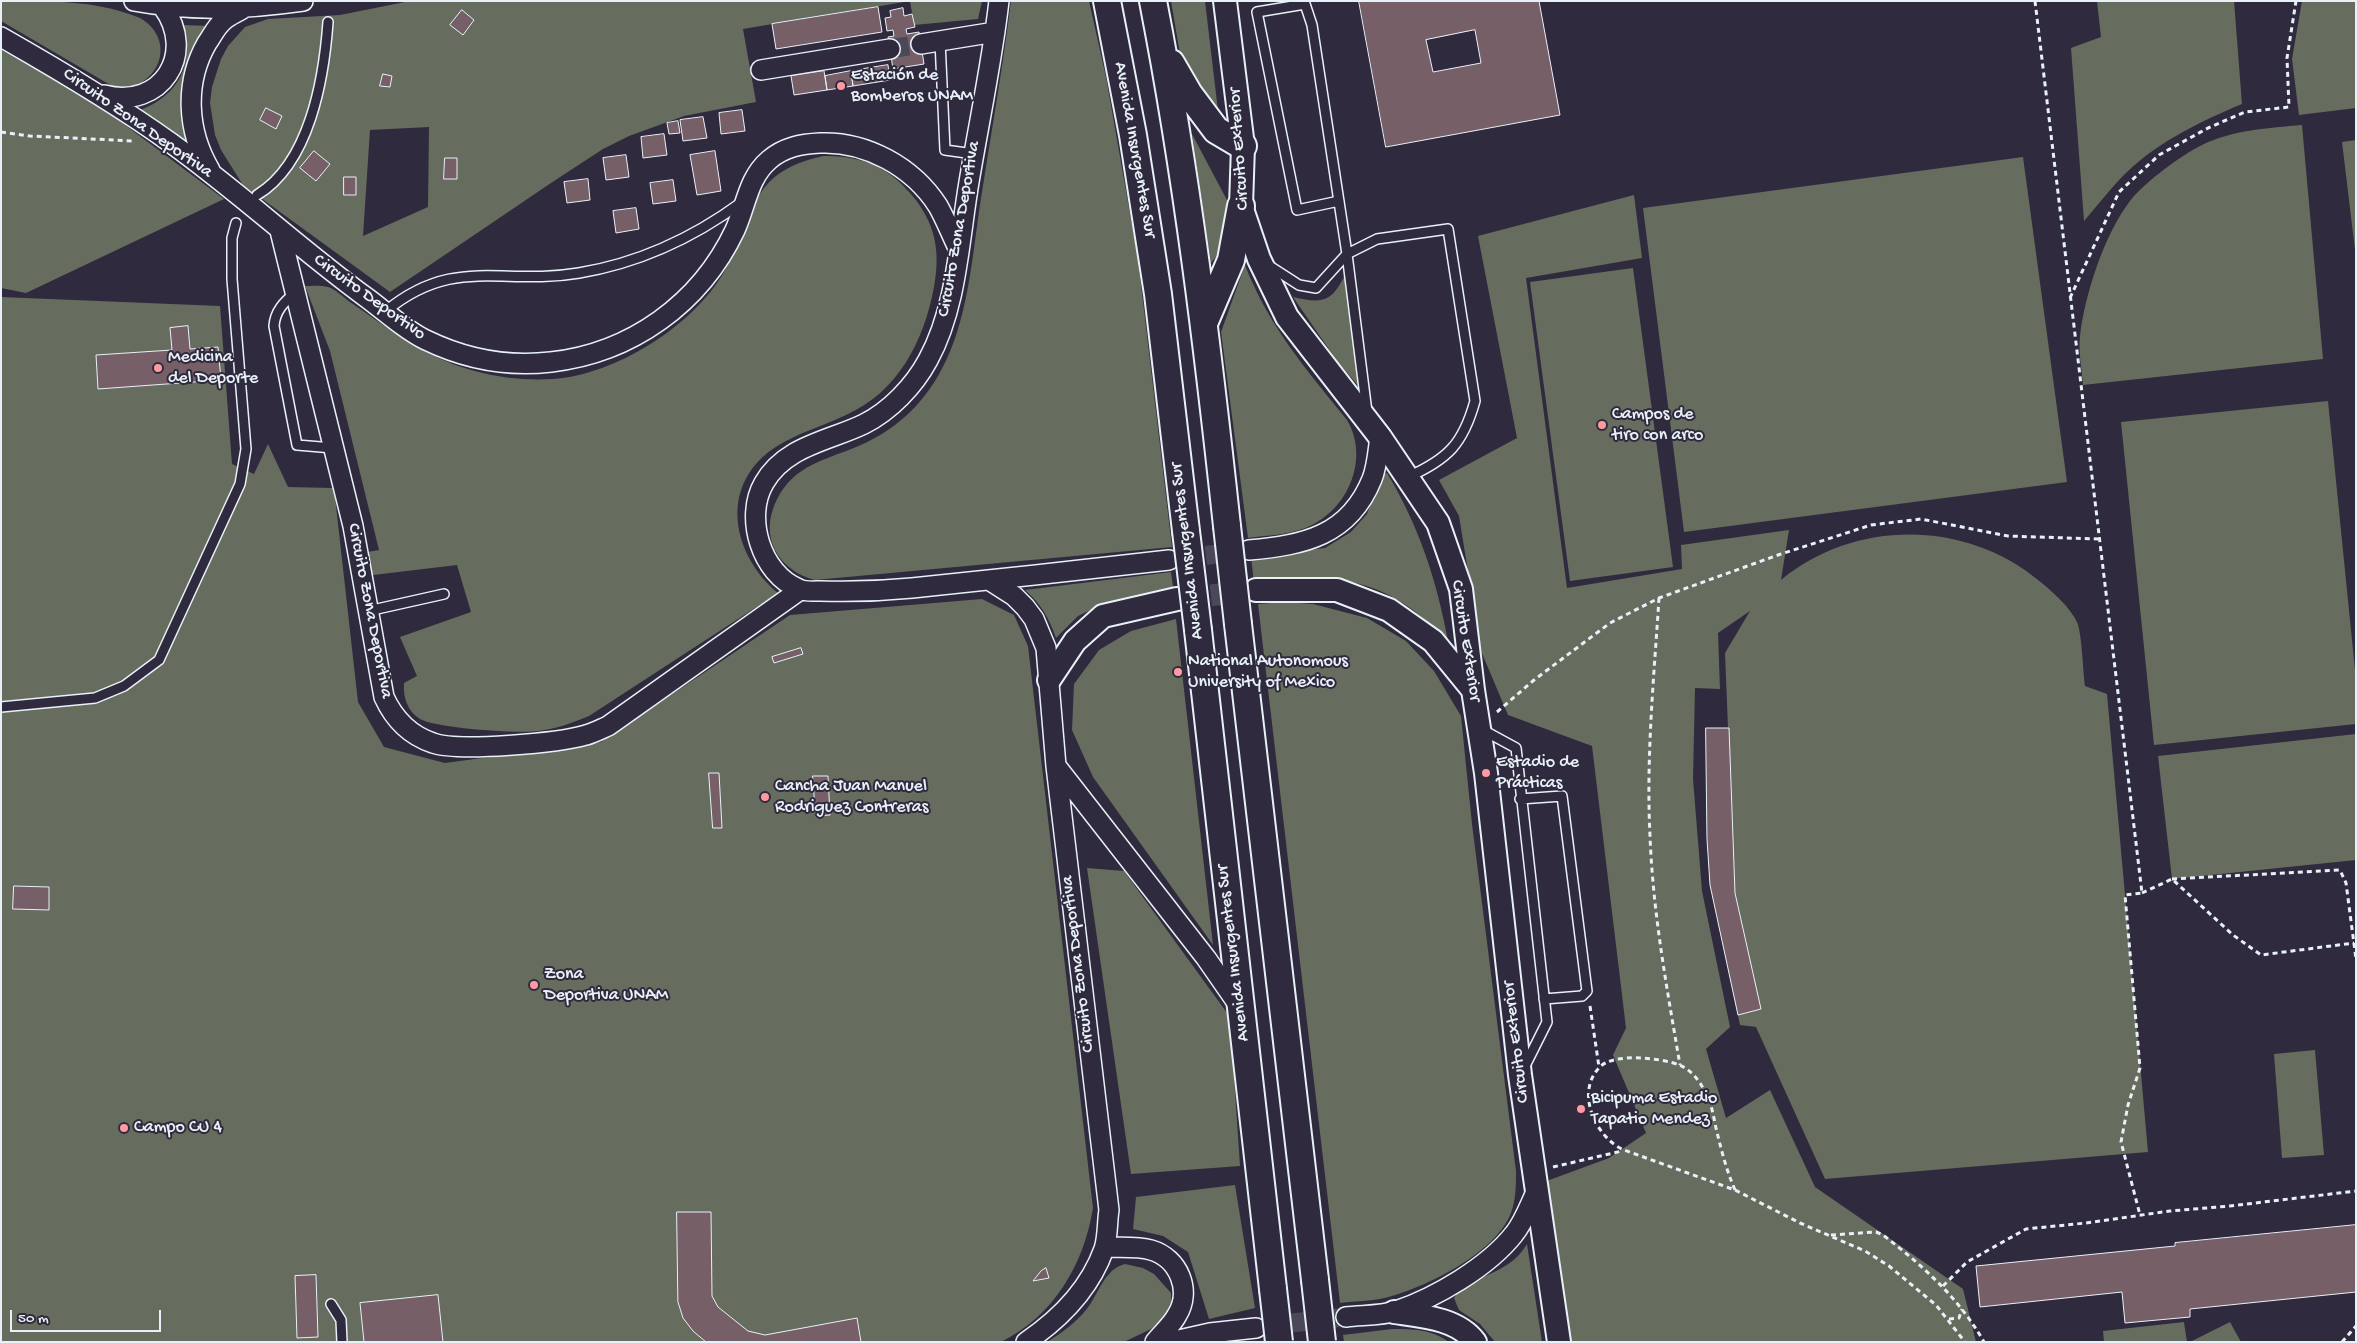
<!DOCTYPE html>
<meta charset="utf-8">
<style>
body{margin:0}
#map{position:relative;width:2357px;height:1343px;overflow:hidden;background:#2f2a3d;font-family:"Gochi Hand",sans-serif}
canvas{display:block}
.frame{position:absolute;inset:0;border:2px solid #e8f1f8;pointer-events:none}
.scale{position:absolute;left:10px;top:1310px;width:151px;height:22px;box-sizing:border-box;border:2px solid #e8f1f8;border-top:0;padding-left:6px;font-size:15px;line-height:18px;white-space:nowrap;color:#e8f1f8;-webkit-text-stroke:4px #2f2a3d;paint-order:stroke}
</style>
<div id="map">
<canvas width="2357" height="1343"></canvas>
<div class="frame"></div>
<div class="scale">50 m</div>
</div>
<script>
const ctx = document.querySelector('canvas').getContext('2d');
ctx.lineJoin = 'round';
function fill(path, color) { ctx.fillStyle = color; ctx.fill(path, 'evenodd'); }
function trace(path, color, width, dash) { ctx.strokeStyle = color; ctx.lineWidth = width; ctx.lineCap = dash ? 'butt' : 'round'; ctx.setLineDash(dash || []); ctx.stroke(path); }
function drawText(font, color, halo, rows, align = 'center') {
  ctx.font = font + ' "Gochi Hand",sans-serif'; ctx.lineWidth = 4; ctx.setLineDash([]); ctx.textBaseline = 'middle'; ctx.strokeStyle = halo; ctx.fillStyle = color; for (const [text, x, y, turn = 0] of rows) {
    ctx.save(); ctx.translate(x, y); ctx.rotate((+turn || 0) * Math.PI / 180); ctx.textAlign = isNaN(turn) ? turn : align; if (halo) ctx.strokeText(text, 0, 0); ctx.fillText(text, 0, 0); ctx.restore();
  }
}
const green = new Path2D(`
 M 1,1 C 48,1 98,0 140,18 C 180,41 157,95 112,86 L 1,21 Z
 M 410,1 L 982,1 L 978,19 L 914,25 L 910,1 L 743,29 L 756,102 L 684,116 L 629,136 L 603,149 L 551,183 L 390,292 L 243,185 L 221,150 L 215,135 L 210,103 L 212,87 L 221,59 L 228,46 L 245,27 L 268,19 L 340,15 ZM 429,127 L 428,207 L 363,236 L 370,130 ZM 445,158 L 457,158 L 456,179 L 444,179 Z
 M 1011,1 L 1089,1 L 1106,77 L 1138,259 L 1172,547 L 815,580 C 783,572 761,543 773,509 C 791,460 831,461 871,440 C 887,432 904,419 916,406 C 969,349 970,265 982,192 C 992,129 1003,65 1011,1 Z
 M 1171,1 L 1205,1 L 1219,119 L 1181,60 Z
 M 2097,1 L 2234,1 L 2242,104 C 2197,123 2153,144 2119,180 C 2107,193 2096,207 2084,221 L 2071,48 L 2101,37 Z
 M 2302,1 L 2356,1 L 2356,108 L 2299,115 L 2292,59 Z
 M 183,25 L 209,26 C 179,65 176,101 188,148 L 140,110 C 178,96 195,64 183,25 Z
 M 1,50 L 89,98 L 224,199 L 26,293 L 1,288 Z
 M 2302,125 L 2323,359 L 2083,385 C 2082,370 2078,352 2080,336 C 2085,294 2104,235 2130,201 C 2145,182 2180,156 2202,145 C 2233,130 2268,128 2302,125 Z
 M 1192,134 L 1228,202 L 1218,254 L 1211,263 Z
 M 2356,140 L 2356,258 L 2342,142 Z
 M 823,156 C 859,155 887,166 910,193 C 935,221 941,251 934,287 C 924,341 898,392 846,415 C 811,432 770,439 748,475 C 724,515 744,565 778,593 L 589,716 C 572,723 556,729 538,731 C 518,734 435,728 420,719 C 407,711 403,697 404,683 L 417,676 L 400,637 L 471,612 L 457,565 L 365,576 L 362,553 L 379,550 L 330,351 L 305,286 C 311,286 321,285 328,287 C 335,289 343,297 350,302 C 372,317 395,334 419,348 C 459,371 507,382 553,379 C 615,375 693,326 724,272 C 757,215 746,173 823,156 Z
 M 2023,157 L 2067,482 L 1684,532 L 1643,208 Z
 M 1634,195 L 1642,258 L 1526,278 L 1567,588 L 1682,569 L 1681,545 L 1789,530 L 1781,580 C 1855,519 1965,520 2038,580 C 2052,591 2069,606 2077,622 C 2082,633 2083,672 2085,686 L 2107,694 L 2148,1152 L 1825,1179 L 1756,1027 L 1740,1025 L 1710,885 L 1707,839 L 1706,728 L 1728,728 L 1725,653 L 1750,611 L 1718,633 L 1720,689 L 1695,688 L 1693,779 L 1702,891 L 1730,1027 L 1706,1049 L 1726,1118 L 1770,1090 L 1815,1187 L 1963,1289 L 1976,1342 L 1568,1342 L 1544,1182 L 1609,1158 L 1646,1133 L 1613,1055 L 1626,1028 L 1592,746 L 1508,715 L 1481,651 L 1459,516 L 1439,480 L 1517,438 L 1478,236 Z
 M 1245,265 C 1269,327 1306,369 1347,420 C 1369,457 1350,506 1312,525 C 1293,535 1269,535 1248,538 L 1221,332 Z
 M 1633,268 L 1673,567 L 1570,581 L 1530,282 Z
 M 1346,273 L 1361,389 L 1337,361 L 1293,297 C 1324,304 1332,302 1346,273 Z
 M 1,297 L 220,306 L 232,464 L 254,474 L 268,444 L 288,487 L 334,488 L 358,702 L 384,747 L 445,763 L 601,742 L 790,615 L 982,599 L 1014,615 L 1028,646 L 1093,1208 C 1084,1264 1054,1316 1001,1342 L 1,1342 Z
 M 2328,401 L 2356,680 L 2356,724 L 2154,745 L 2121,422 Z
 M 1387,473 C 1419,526 1437,581 1448,641 C 1384,576 1341,574 1254,583 L 1251,557 L 1325,548 L 1351,532 L 1367,514 L 1381,475 Z
 M 1171,572 L 1174,594 L 1103,604 L 1078,616 L 1056,638 C 1049,618 1041,604 1025,590 Z
 M 1285,602 L 1313,604 L 1367,618 L 1406,641 L 1434,671 L 1461,716 L 1472,824 L 1516,1171 C 1516,1185 1516,1200 1511,1213 C 1496,1252 1430,1285 1392,1296 C 1376,1301 1356,1301 1340,1303 L 1258,604 Z
 M 1176,619 L 1213,945 L 1093,777 L 1072,730 L 1074,684 L 1099,650 L 1131,631 Z
 M 2356,734 L 2356,860 L 2172,879 L 2158,756 Z
 M 1087,868 L 1124,871 L 1230,1017 L 1240,1166 L 1131,1174 Z
 M 2315,1050 L 2324,1155 L 2282,1158 L 2274,1054 Z
 M 1235,1185 L 1255,1308 L 1209,1319 L 1188,1252 L 1163,1236 L 1133,1229 L 1136,1197 Z
 M 1527,1244 L 1542,1342 L 1495,1342 L 1480,1324 L 1459,1310 L 1454,1298 C 1469,1274 1508,1277 1527,1244 Z
 M 1125,1264 L 1143,1268 L 1154,1274 L 1171,1293 L 1171,1302 L 1164,1319 L 1151,1329 L 1124,1342 L 1047,1342 C 1062,1333 1075,1323 1086,1310 C 1099,1294 1104,1269 1125,1264 Z
 M 2184,1322 L 2187,1342 L 2104,1342 L 2103,1331 Z
 M 2230,1322 L 2241,1342 L 2190,1342 Z
 M 1392,1329 C 1413,1329 1431,1329 1449,1342 L 1344,1342 L 1343,1335 Z`);
const building = new Path2D(`
 M 1359,1 L 1539,1 L 1560,115 L 1386,147 ZM 1475,30 L 1481,63 L 1433,72 L 1426,40 Z
 M 878,7 L 882,32 L 776,49 L 772,24 Z
 M 903,8 L 904,16 L 912,14 L 915,27 L 906,29 L 907,34 L 919,32 L 924,64 L 893,69 L 888,37 L 894,36 L 893,30 L 887,31 L 885,18 L 891,17 L 890,11 Z
 M 462,10 L 474,20 L 463,35 L 450,25 Z
 M 888,65 L 890,80 L 853,86 L 851,71 Z
 M 824,71 L 827,90 L 794,95 L 791,76 Z
 M 851,71 L 853,86 L 827,90 L 825,76 Z
 M 383,74 L 392,76 L 390,87 L 380,86 Z
 M 266,108 L 282,116 L 276,129 L 260,120 Z
 M 742,110 L 745,131 L 721,134 L 719,113 Z
 M 703,117 L 707,138 L 683,141 L 680,120 Z
 M 678,121 L 680,133 L 669,134 L 667,123 Z
 M 664,134 L 667,155 L 643,158 L 641,137 Z
 M 314,151 L 330,164 L 316,181 L 300,168 Z
 M 715,151 L 721,191 L 697,195 L 690,155 Z
 M 626,155 L 629,177 L 606,180 L 603,158 Z
 M 445,158 L 457,158 L 457,179 L 444,179 Z
 M 344,177 L 356,177 L 356,195 L 344,195 Z
 M 588,179 L 590,200 L 567,203 L 564,182 Z
 M 673,180 L 676,201 L 653,204 L 650,183 Z
 M 636,208 L 639,229 L 616,233 L 613,211 Z
 M 188,326 L 190,349 L 218,347 L 221,380 L 98,389 L 96,355 L 172,350 L 170,328 Z
 M 801,648 L 803,654 L 774,663 L 772,657 Z
 M 1706,728 L 1729,728 L 1735,893 L 1761,1009 L 1738,1015 L 1710,885 L 1707,839 Z
 M 709,773 L 719,773 L 722,828 L 713,828 Z
 M 813,776 L 828,776 L 830,815 L 816,816 Z
 M 14,886 L 49,887 L 49,910 L 13,909 Z
 M 677,1212 L 711,1212 L 712,1296 L 718,1307 L 748,1331 L 765,1335 L 857,1318 L 861,1342 L 706,1342 L 693,1331 L 683,1318 L 678,1302 Z
 M 2356,1225 L 2356,1292 L 2190,1309 L 2190,1317 L 2125,1323 L 2122,1292 L 1980,1307 L 1976,1266 L 2175,1246 L 2175,1243 Z
 M 1046,1268 L 1049,1278 L 1033,1281 L 1041,1271 Z
 M 316,1275 L 318,1337 L 297,1338 L 295,1276 Z
 M 438,1295 L 443,1342 L 364,1342 L 360,1303 Z`);
const minorTunnel = new Path2D(`
 M 890,49 L 921,44
 M 1178,559 L 1242,551
 M 1264,1326 L 1346,1317`);
const tertiaryTunnel = new Path2D(`
 M 1178,599 L 1250,591`);
const path = new Path2D(`
 M 2035,1 L 2142,893 L 2125,895 L 2140,1068 L 2128,1105 L 2121,1142 L 2140,1215
 M 1,132 L 30,136 L 134,141
 M 2070,298 L 2119,192 L 2159,155 L 2208,128 L 2245,112 L 2289,107 L 2287,58 L 2296,1
 M 1659,598 C 1654,677 1646,757 1650,836 C 1653,914 1667,989 1680,1065
 M 1497,712 L 1534,680 L 1610,623 L 1659,598 L 1778,555 L 1871,525 L 1921,519 L 2008,536 L 2098,539
 M 2172,879 L 2340,870 L 2346,883 L 2356,959
 M 2142,893 L 2172,879 L 2233,935 L 2261,955 L 2354,943
 M 1590,1006 L 1599,1067
 M 1553,1167 L 1622,1151
 M 1735,1190 C 1726,1169 1721,1149 1716,1128 C 1713,1114 1711,1100 1703,1088 C 1698,1079 1690,1069 1679,1065 C 1662,1058 1612,1052 1599,1068 C 1575,1093 1596,1138 1624,1150 L 1735,1190 L 1800,1223 L 1865,1251 L 1889,1266 L 1936,1305 L 1965,1342
 M 1831,1235 L 1876,1232 L 1883,1235 C 1922,1265 1959,1298 1984,1342
 M 1943,1286 L 1967,1262 L 2026,1229 L 2086,1223 L 2170,1211 L 2230,1206 L 2356,1191
 M 1949,1319 L 1959,1318 L 1962,1309
 M 2342,1342 L 2356,1326`);
const service = new Path2D(`
 M 940,41 L 945,150 L 974,154
 M 257,195 C 310,163 324,78 328,22
 M 1339,201 L 1297,210 L 1257,12 L 1305,4 L 1312,25 L 1347,254 L 1367,412
 M 1268,265 L 1299,285 L 1316,288 L 1347,254 L 1377,239 L 1448,229 L 1475,401 C 1463,444 1448,459 1408,477
 M 295,293 C 284,302 275,311 274,326 L 297,445 L 333,448
 M 386,311 C 454,255 502,286 579,273 C 639,263 693,238 742,202
 M 368,611 L 444,594
 M 1,707 L 95,698 L 124,686 L 159,660 L 240,484 L 246,449 L 232,279 L 232,238 L 236,223
 M 1481,729 L 1516,748 L 1547,1022 L 1525,1066
 M 1520,799 L 1562,796 L 1587,991 L 1582,996 L 1544,999
 M 331,1304 L 341,1320 L 342,1342`);
const minor = new Path2D(`
 M 134,1 C 193,12 245,9 303,1
 M 999,1 C 992,62 979,122 969,182 C 959,241 957,307 928,360 C 914,386 890,411 864,424 C 829,441 785,446 764,483 C 744,517 761,574 799,589 C 805,592 814,591 820,591 C 851,592 881,591 912,588 C 998,579 1083,570 1169,560
 M 1,37 C 59,70 117,104 171,143 C 239,192 300,249 367,298 C 386,312 405,330 426,340 C 465,359 508,367 551,362 C 631,353 700,304 735,230 C 746,206 748,178 769,160 C 784,147 801,144 820,143 C 866,141 913,167 938,206 C 946,220 952,236 959,250
 M 921,44 L 995,32
 M 761,70 L 890,49
 M 104,95 C 161,110 197,54 163,7
 M 210,170 C 187,131 184,83 207,43 C 212,36 216,27 223,21 C 228,16 236,13 242,9
 M 280,231 L 353,526 L 384,697 C 394,719 409,735 433,743 C 458,752 559,743 586,735 C 594,733 601,729 608,726 L 800,590
 M 1249,550 C 1304,545 1349,536 1372,479 C 1377,467 1378,450 1380,437
 M 989,580 L 1014,596 L 1025,607 L 1034,619 L 1046,648 L 1056,766 L 1109,1210 C 1107,1222 1108,1237 1104,1249 C 1090,1288 1060,1319 1026,1342
 M 1057,767 L 1206,958 L 1240,1007
 M 1105,1247 C 1119,1248 1137,1246 1151,1250 C 1179,1258 1192,1291 1177,1315 C 1172,1325 1162,1333 1155,1342
 M 1346,1317 C 1361,1315 1381,1316 1396,1311 C 1435,1298 1488,1267 1514,1234 C 1524,1222 1530,1204 1537,1190
 M 1170,1342 L 1210,1333 L 1256,1328`);
const tertiary = new Path2D(`
 M 1225,1 L 1243,146 L 1241,206 L 1259,259 L 1287,317 L 1380,437 L 1438,523 L 1461,589 L 1473,690 L 1486,773 L 1520,1075 L 1559,1342
 M 1256,590 L 1337,590 L 1389,610 L 1433,641 L 1473,690
 M 1049,680 L 1075,641 L 1103,616 L 1177,599
 M 1394,1312 C 1421,1316 1457,1318 1475,1342`);
const secondary = new Path2D(`
 M 1107,1 L 1133,135 L 1158,294 L 1186,531
 M 1153,1 C 1187,175 1208,350 1227,526
 M 1171,63 L 1189,94 L 1216,130 L 1243,146
 M 1205,321 L 1231,260 L 1241,206
 M 1238,624 L 1315,1280
 M 1198,630 L 1273,1289`);
const secondaryBridge = new Path2D(`
 M 1227,526 L 1238,624
 M 1186,531 L 1198,630
 M 1315,1280 L 1322,1342
 M 1273,1289 L 1279,1342`);
const markers = [
 [841,86,5,"#ff9aa2"],
 [158,368,5,"#ff9aa2"],
 [1602,425,5,"#ff9aa2"],
 [1178,672,5,"#ff9aa2"],
 [1486,773,5,"#ff9aa2"],
 [765,797,5,"#ff9aa2"],
 [534,985,5,"#ff9aa2"],
 [1581,1109,5,"#ff9aa2"],
 [124,1128,5,"#ff9aa2"]
];
const poiNames = [
 ["Estación de",851,76],
 ["Bomberos UNAM",851,97],
 ["Medicina",168,358],
 ["del Deporte",168,379],
 ["Campos de",1612,415],
 ["tiro con arco",1612,436],
 ["National Autonomous",1188,662],
 ["University of Mexico",1188,683],
 ["Estadio de",1496,763],
 ["Prácticas",1496,784],
 ["Cancha Juan Manuel",775,787],
 ["Rodriguez Contreras",775,808],
 ["Zona",544,975],
 ["Deportiva UNAM",544,996],
 ["Bicipuma Estadio",1591,1099],
 ["Tapatio Mendez",1591,1120],
 ["Campo CU 4",134,1128]
];
const streetNames = [
 ["Circuito Zona Deportiva",137,124,35],
 ["Circuito Exterior",1240,149,-94],
 ["Avenida Insurgentes Sur",1134,150,80],
 ["Circuito Zona Deportiva",960,229,-80],
 ["Circuito Deportivo",369,298,36],
 ["Avenida Insurgentes Sur",1188,551,-97],
 ["Circuito Zona Deportiva",369,611,79],
 ["Circuito Exterior",1465,641,81],
 ["Avenida Insurgentes Sur",1234,953,-97],
 ["Circuito Zona Deportiva",1079,964,-97],
 ["Circuito Exterior",1517,1042,-97]
];
fill(green, '#666c5e');
fill(building, '#775f68');
trace(building, '#e8f1f8', 1);
trace(minorTunnel, '#4b4859', 19, [19, 9]);
trace(tertiaryTunnel, '#4b4859', 22, [22, 11]);
trace(service, '#e8f1f8', 12);
trace(minor, '#e8f1f8', 22);
trace(tertiary, '#e8f1f8', 26);
trace(secondary, '#e8f1f8', 30);
trace(path, '#e8f1f8', 3, [5, 4]);
trace(service, '#2f2a3d', 9);
trace(minor, '#2f2a3d', 19);
trace(tertiary, '#2f2a3d', 22);
trace(secondary, '#2f2a3d', 26);
trace(secondaryBridge, '#e8f1f8', 30, []);
trace(secondaryBridge, '#2f2a3d', 26);
for (const [x, y, r, color] of markers) { const dot = new Path2D(); dot.arc(x, y, r, 0, 2 * Math.PI); ctx.fillStyle = color; ctx.fill(dot); trace(dot, '#2f2a3d', 2); }
drawText('18px', '#e8f1f8', '#2f2a3d', poiNames, 'left');
drawText('18px', '#e8f1f8', '#2f2a3d', streetNames);
</script>
